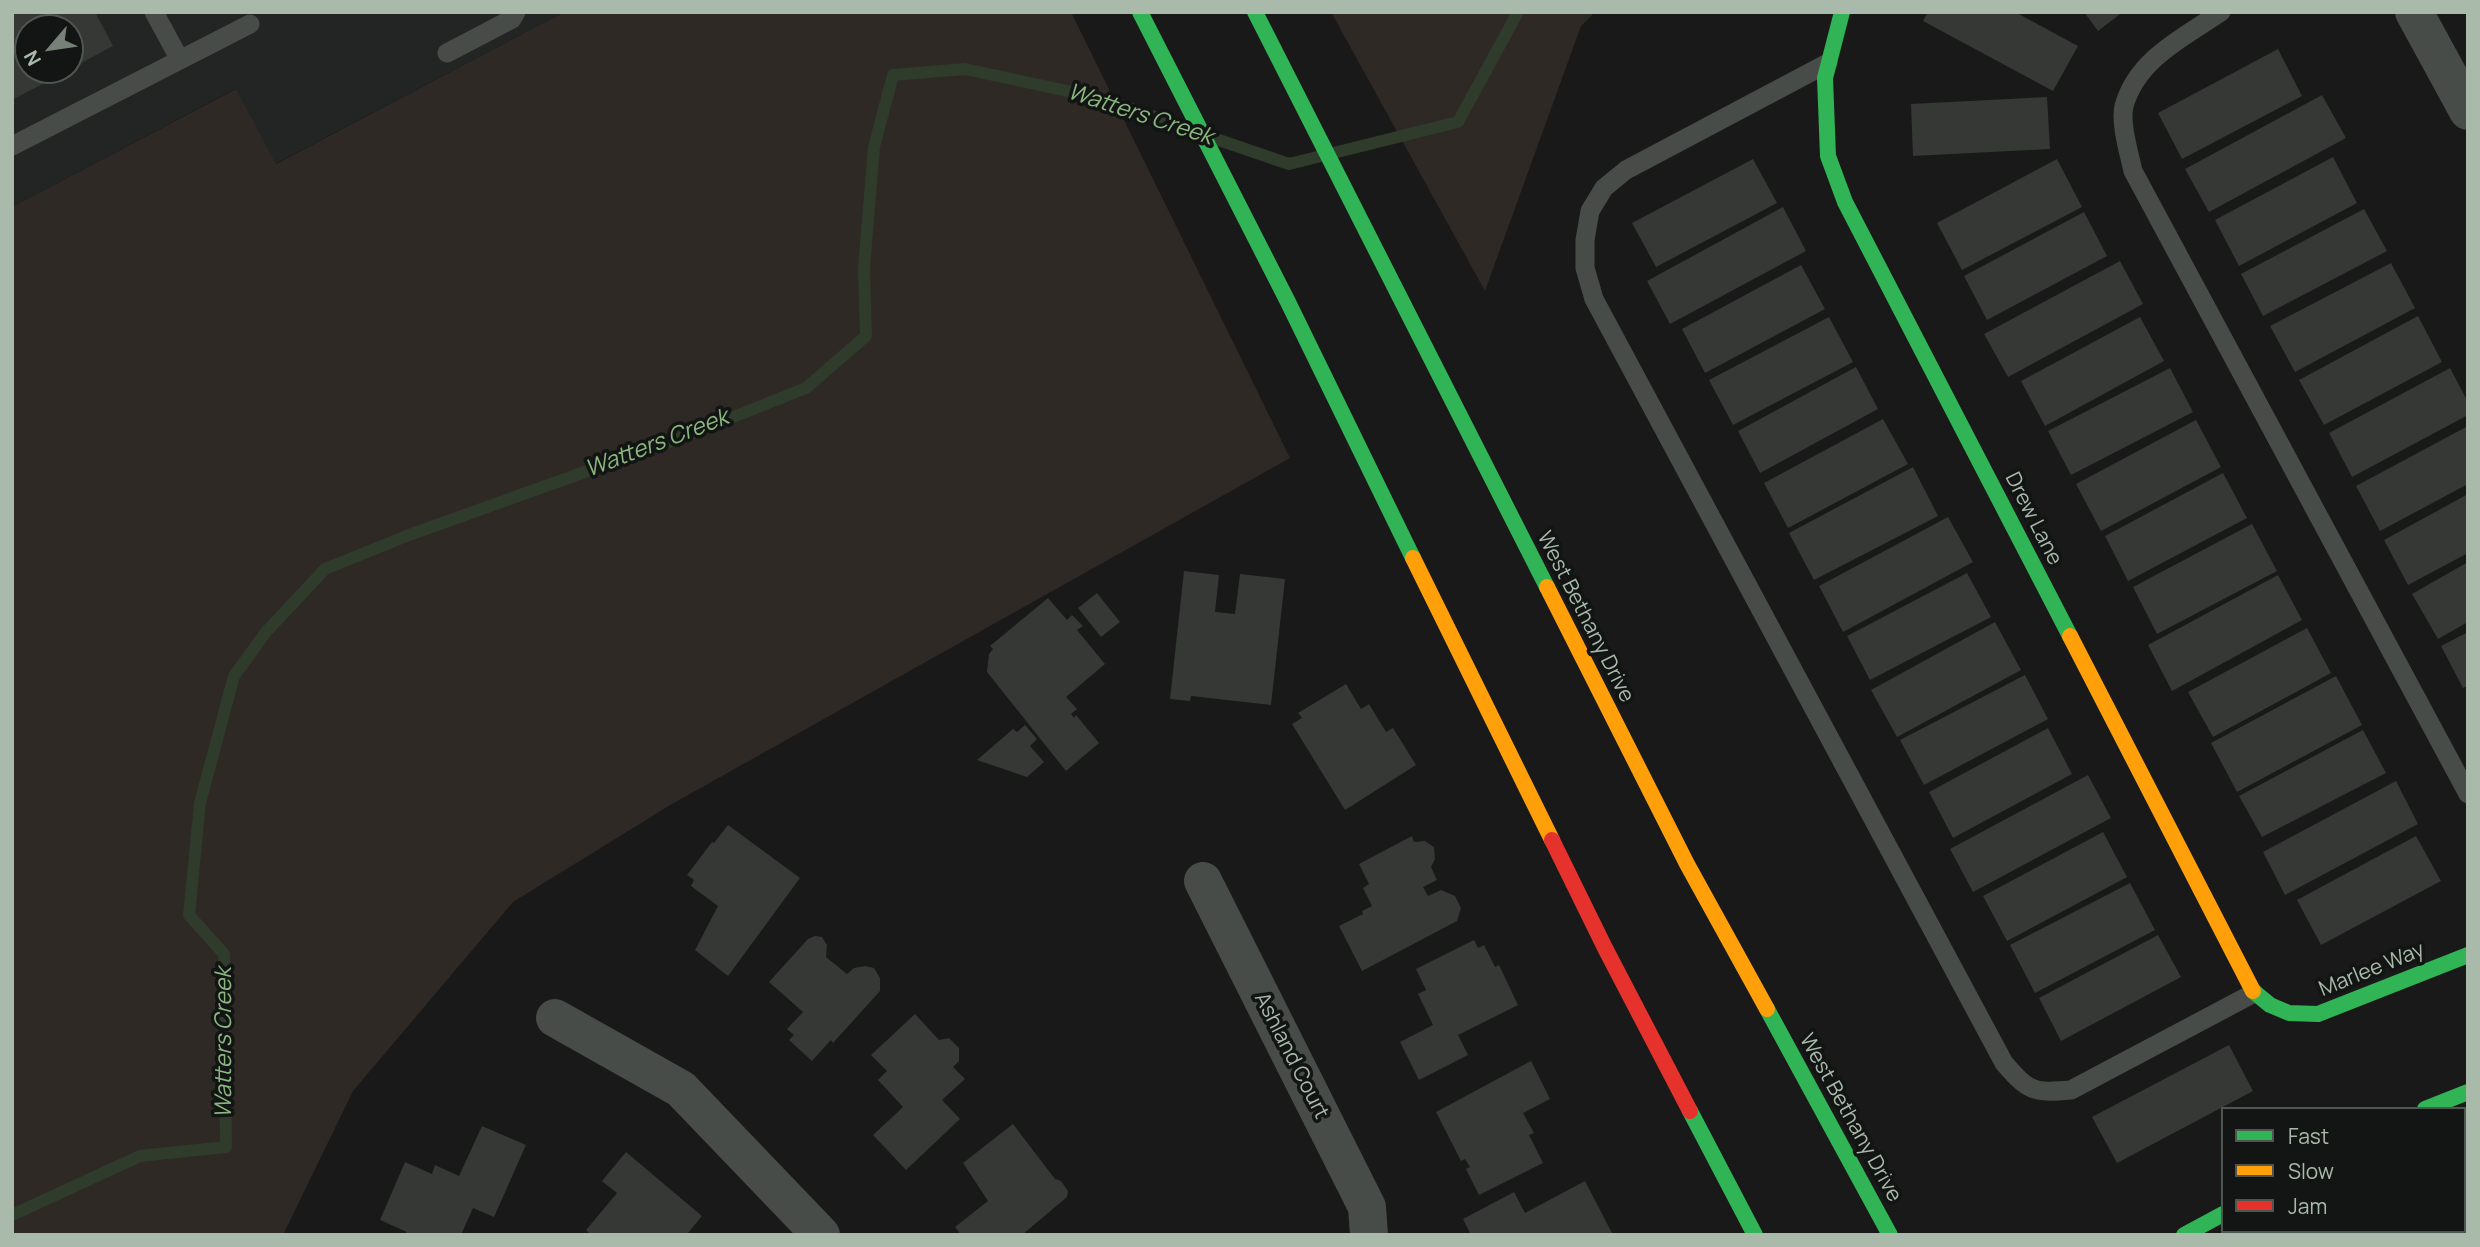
<!DOCTYPE html>
<style>
body{margin:0}
#map{position:relative;width:2480px;height:1247px;overflow:hidden;background:#181918;font-family:Manrope,sans-serif}
canvas{display:block}
.frame{position:absolute;inset:0;border:14px solid #a9baaa;pointer-events:none}
.legend{position:absolute;left:2221px;top:1107px;width:245px;height:126px;box-sizing:border-box;background:#121513;border:2px solid #4e574f;margin:0;padding:9px 12px;list-style:none;font-size:21px;color:#a9baaa}
.legend li{display:flex;align-items:center;gap:14px;height:35px}
.legend b{width:35px;border:2px solid #4e574f}
.north{position:absolute;left:14px;top:14px;width:70px;height:70px;box-sizing:border-box;background:#121513;border:2px solid #4e574f;border-radius:50%;rotate:241deg;font-size:19px;font-weight:700;line-height:28px;text-align:center;color:#a9baaa}
.north::after{content:'';display:block;margin:auto;width:24px;height:32px;background:#768277;clip-path:polygon(50% 0,100% 100%,50% 72%,0 100%)}
</style>
<div id="map">
<canvas width="2480" height="1247"></canvas>
<div class="frame"></div>
<ul class="legend">
<li><b style="height:9px;background:#30b455"></b>Fast</li>
<li><b style="height:9px;background:#ff9f0a"></b>Slow</li>
<li><b style="height:9px;background:#e5322d"></b>Jam</li>
</ul>
<div class="north">N</div>
</div>
<script>
const ctx = document.querySelector('canvas').getContext('2d');
ctx.lineJoin = 'round';
function fill(path, color) { ctx.fillStyle = color; ctx.fill(path, 'evenodd'); }
function trace(path, color, width, dash) { ctx.strokeStyle = color; ctx.lineWidth = width; ctx.lineCap = dash ? 'butt' : 'round'; ctx.setLineDash(dash || []); ctx.stroke(path); }
function drawText(font, color, halo, rows, align = 'center') {
  ctx.font = font + ' Manrope,sans-serif'; ctx.lineWidth = 7; ctx.setLineDash([]); ctx.textBaseline = 'middle'; ctx.strokeStyle = halo; ctx.fillStyle = color; for (const [text, x, y, turn = 0] of rows) {
    ctx.save(); ctx.translate(x, y); ctx.rotate((+turn || 0) * Math.PI / 180); ctx.textAlign = isNaN(turn) ? turn : align; if (halo) ctx.strokeText(text, 0, 0); ctx.fillText(text, 0, 0); ctx.restore();
  }
}
const built = new Path2D(`
 M 12,12 L 564,12 L 275,164 L 235,89 L 12,207 ZM 28,28 L 70,28 L 70,70 L 28,70 Z`);
const green = new Path2D(`
 M 564,12 L 1071,12 L 1290,458 L 672,804 L 513,902 L 353,1091 L 283,1235 L 12,1235 L 12,207 L 236,89 L 276,164 Z
 M 1331,12 L 1595,12 L 1581,26 L 1485,291 Z`);
const stream = new Path2D(`
 M 1213,138 L 1289,164 L 1458,122 L 1518,12
 M 12,1215 L 140,1156 L 226,1147 L 224,954 L 189,915 L 200,803 L 234,676 L 266,632 L 325,569 L 409,535 L 688,435 L 806,388 L 866,336 L 864,268 L 874,147 L 893,75 L 965,69 L 1100,98 L 1189,129`);
const building = new Path2D(`
 M 12,12 L 95,12 L 113,46 L 70,69 L 70,28 L 28,28 L 28,70 L 69,70 L 12,100 Z
 M 1928,12 L 2015,12 L 2078,46 L 2053,91 L 1923,21 Z
 M 2084,12 L 2123,12 L 2098,31 Z
 M 2278,49 L 2302,96 L 2182,159 L 2158,113 Z
 M 2322,95 L 2346,138 L 2209,212 L 2185,169 Z
 M 2047,97 L 2050,149 L 1913,156 L 1911,104 Z
 M 2333,157 L 2357,203 L 2239,266 L 2215,220 Z
 M 1753,159 L 1777,203 L 1656,267 L 1632,223 Z
 M 2057,159 L 2082,207 L 1962,270 L 1937,223 Z
 M 1783,207 L 1806,251 L 1670,324 L 1647,281 Z
 M 2364,209 L 2387,251 L 2263,316 L 2241,274 Z
 M 2084,212 L 2107,256 L 1987,320 L 1964,276 Z
 M 2120,261 L 2143,304 L 2008,377 L 1984,334 Z
 M 2391,263 L 2415,308 L 2295,372 L 2270,326 Z
 M 1801,265 L 1825,309 L 1705,373 L 1682,329 Z
 M 2418,316 L 2442,362 L 2324,425 L 2299,380 Z
 M 1829,317 L 1853,362 L 1733,425 L 1709,380 Z
 M 2140,317 L 2164,361 L 2045,426 L 2021,381 Z
 M 1856,367 L 1878,409 L 1760,473 L 1738,431 Z
 M 2170,368 L 2193,412 L 2071,475 L 2048,431 Z
 M 2450,368 L 2468,402 L 2468,415 L 2352,477 L 2329,433 Z
 M 1883,419 L 1908,464 L 1788,528 L 1764,483 Z
 M 2196,420 L 2221,467 L 2101,531 L 2076,484 Z
 M 2468,426 L 2468,484 L 2380,531 L 2356,486 Z
 M 1913,467 L 1938,516 L 1814,580 L 1789,533 Z
 M 2223,473 L 2247,518 L 2128,581 L 2105,536 Z
 M 2468,494 L 2468,553 L 2408,585 L 2384,540 Z
 M 1948,517 L 1973,562 L 1843,632 L 1819,586 Z
 M 2252,524 L 2277,571 L 2157,634 L 2133,587 Z
 M 2468,562 L 2468,622 L 2438,639 L 2412,594 Z
 M 1184,571 L 1219,575 L 1215,612 L 1235,614 L 1240,574 L 1285,579 L 1271,705 L 1191,696 L 1190,701 L 1170,699 Z
 M 1967,573 L 1991,617 L 1870,680 L 1847,636 Z
 M 2278,575 L 2302,620 L 2172,691 L 2148,645 Z
 M 1097,593 L 1120,622 L 1101,637 L 1078,608 Z
 M 1048,598 L 1067,620 L 1072,615 L 1083,626 L 1077,630 L 1105,664 L 1066,697 L 1077,709 L 1071,714 L 1074,718 L 1076,715 L 1099,743 L 1066,771 L 987,672 L 989,654 L 993,649 L 990,646 Z
 M 1995,622 L 2021,670 L 1897,737 L 1871,690 Z
 M 2307,628 L 2331,673 L 2213,737 L 2188,692 Z
 M 2468,632 L 2468,686 L 2463,688 L 2441,646 Z
 M 2025,675 L 2048,719 L 1924,785 L 1900,740 Z
 M 2336,676 L 2362,725 L 2237,792 L 2211,743 Z
 M 1346,684 L 1361,709 L 1369,704 L 1386,732 L 1393,728 L 1416,765 L 1345,810 L 1292,724 L 1302,718 L 1298,713 Z
 M 1025,725 L 1037,739 L 1030,746 L 1044,762 L 1027,777 L 977,760 L 1013,729 L 1017,732 Z
 M 2048,728 L 2072,774 L 1953,838 L 1929,792 Z
 M 2363,730 L 2386,773 L 2262,837 L 2239,796 Z
 M 2088,775 L 2111,818 L 1973,892 L 1950,849 Z
 M 2396,781 L 2418,824 L 2285,895 L 2263,852 Z
 M 728,825 L 800,878 L 728,976 L 695,950 L 718,906 L 691,886 L 694,880 L 687,875 L 712,842 L 714,843 Z
 M 2103,832 L 2127,877 L 2007,941 L 1983,896 Z
 M 1412,836 L 1414,842 L 1425,841 L 1434,847 L 1435,859 L 1431,867 L 1437,880 L 1423,887 L 1428,896 L 1441,890 L 1455,896 L 1461,908 L 1457,921 L 1362,971 L 1339,926 L 1363,914 L 1362,911 L 1372,906 L 1363,888 L 1369,884 L 1359,864 Z
 M 2416,836 L 2441,881 L 2321,945 L 2297,900 Z
 M 2130,883 L 2155,930 L 2035,993 L 2010,945 Z
 M 2158,935 L 2181,977 L 2061,1041 L 2039,998 Z
 M 815,936 L 822,937 L 827,945 L 826,957 L 847,974 L 854,968 L 865,966 L 874,968 L 880,978 L 880,991 L 833,1043 L 831,1040 L 812,1061 L 789,1040 L 794,1035 L 787,1029 L 803,1012 L 769,982 L 808,939 Z
 M 1474,940 L 1478,948 L 1484,945 L 1495,967 L 1499,965 L 1518,1005 L 1458,1035 L 1468,1055 L 1419,1080 L 1400,1042 L 1433,1025 L 1418,994 L 1426,990 L 1416,969 Z
 M 915,1014 L 939,1040 L 949,1038 L 959,1048 L 959,1061 L 953,1067 L 965,1079 L 942,1100 L 960,1119 L 906,1170 L 873,1135 L 903,1107 L 878,1080 L 887,1071 L 871,1055 Z
 M 2229,1045 L 2253,1091 L 2117,1163 L 2092,1117 Z
 M 1531,1061 L 1550,1099 L 1523,1113 L 1534,1133 L 1529,1135 L 1543,1163 L 1479,1195 L 1466,1169 L 1470,1167 L 1465,1159 L 1461,1161 L 1436,1112 Z
 M 1013,1124 L 1055,1179 L 1061,1181 L 1068,1191 L 1067,1197 L 1022,1235 L 961,1235 L 955,1227 L 988,1201 L 963,1163 Z
 M 482,1126 L 526,1145 L 494,1217 L 473,1208 L 461,1235 L 405,1235 L 407,1232 L 380,1220 L 405,1162 L 432,1174 L 435,1165 L 459,1176 Z
 M 626,1152 L 702,1216 L 688,1233 L 690,1235 L 591,1235 L 586,1230 L 617,1193 L 602,1181 Z
 M 1585,1181 L 1613,1235 L 1471,1235 L 1463,1219 L 1514,1192 L 1525,1213 Z`);
const lane = new Path2D(`
 M 154,12 L 180,60
 M 2221,12 C 2184,37 2137,59 2124,106 C 2120,123 2129,153 2133,171 L 2468,794
 M 447,53 L 512,19 L 516,12
 M 1828,63 L 1626,170 L 1604,188 L 1590,211 L 1585,240 L 1585,268 L 1594,299 L 2004,1063 C 2029,1092 2033,1093 2071,1090 L 2254,993
 M 12,146 L 250,24`);
const street = new Path2D(`
 M 2414,12 L 2468,111
 M 1203,881 L 1367,1207 L 1369,1235
 M 555,1018 L 681,1089 L 821,1235`);
const fast = new Path2D(`
 M 1140,12 L 1287,300 L 1413,558
 M 1255,12 L 1547,587
 M 1842,12 L 1825,78 L 1828,156 L 1845,202 L 2070,636
 M 2253,991 L 2270,1005 L 2289,1013 L 2318,1014 L 2468,955
 M 1767,1009 L 1890,1235
 M 2425,1109 L 2468,1092
 M 1690,1111 L 1755,1235
 M 2464,1189 L 2468,1187
 M 2184,1235 L 2223,1214`);
const slow = new Path2D(`
 M 1413,558 L 1552,840
 M 1547,587 L 1687,864 L 1767,1009
 M 2070,636 L 2253,991
 M 2378,1235 L 2384,1231`);
const jam = new Path2D(`
 M 1552,840 L 1605,948 L 1690,1111`);
const streetNames = [
 ["Drew Lane",2033,519,63],
 ["West Bethany Drive",1585,617,63],
 ["Marlee Way",2372,970,-22],
 ["Ashland Court",1291,1056,63],
 ["West Bethany Drive",1850,1118,61]
];
const waterNames = [
 ["Watters Creek",1140,115,18],
 ["Watters Creek",657,444,-21],
 ["Watters Creek",225,1043,-90]
];
fill(built, '#222523');
fill(green, '#2e2925');
trace(stream, '#2f3b2b', 12);
fill(building, '#353835');
trace(lane, '#484c48', 19);
trace(street, '#484c48', 38);
trace(fast, '#30b455', 16);
trace(slow, '#ff9f0a', 16);
trace(jam, '#e5322d', 16);
drawText('21px', '#a9baaa', '#121513', streetNames);
drawText('italic 23px', '#8bb680', '#121513', waterNames);
</script>
